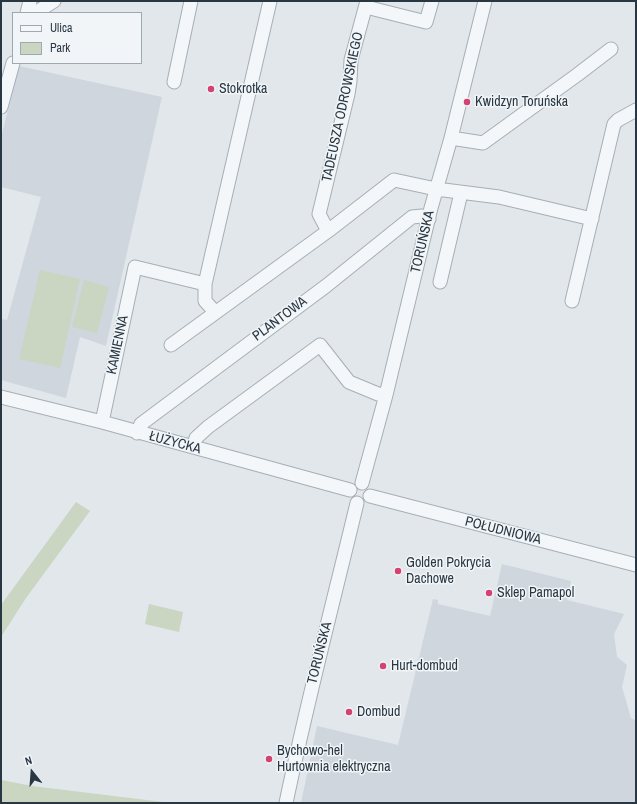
<!DOCTYPE html>
<meta charset="utf-8">
<style>
body{margin:0}
#map{position:relative;width:637px;height:804px;overflow:hidden;background:#e1e7eb;font-family:"Archivo Narrow",sans-serif}
canvas{display:block}
.frame{position:absolute;inset:0;border:2px solid #293743;pointer-events:none}
.legend{position:absolute;left:12px;top:12px;width:130px;height:52px;box-sizing:border-box;background:#f1f5f8;border:1px solid #a1a9b0;margin:0;padding:5px 7px;list-style:none;font-size:12px;color:#293743}
.legend li{display:flex;align-items:center;gap:8px;height:20px}
.legend b{width:20px;border:1px solid #a1a9b0}
.north{position:absolute;left:12px;top:752px;width:40px;height:40px;-webkit-text-stroke:3px #f1f5f8;paint-order:stroke;rotate:343deg;font-size:11px;font-weight:700;line-height:16px;text-align:center;color:#293743}
.north::after{content:'';display:block;margin:auto;width:14px;height:18px;background:#293743;clip-path:polygon(50% 0,100% 100%,50% 72%,0 100%)}
</style>
<div id="map">
<canvas width="637" height="804"></canvas>
<div class="frame"></div>
<ul class="legend">
<li><b style="height:5px;background:#f4f7f9"></b>Ulica</li>
<li><b style="height:11px;background:#cad5c2"></b>Park</li>
</ul>
<div class="north">N</div>
</div>
<script>
const ctx = document.querySelector('canvas').getContext('2d');
ctx.lineJoin = 'round';
function fill(path, color) { ctx.fillStyle = color; ctx.fill(path, 'evenodd'); }
function trace(path, color, width, dash) { ctx.strokeStyle = color; ctx.lineWidth = width; ctx.lineCap = dash ? 'butt' : 'round'; ctx.setLineDash(dash || []); ctx.stroke(path); }
function drawText(font, color, halo, rows, align = 'center') {
  ctx.font = font + ' "Archivo Narrow",sans-serif'; ctx.lineWidth = 3; ctx.setLineDash([]); ctx.textBaseline = 'middle'; ctx.strokeStyle = halo; ctx.fillStyle = color; for (const [text, x, y, turn = 0] of rows) {
    ctx.save(); ctx.translate(x, y); ctx.rotate((+turn || 0) * Math.PI / 180); ctx.textAlign = isNaN(turn) ? turn : align; if (halo) ctx.strokeText(text, 0, 0); ctx.fillText(text, 0, 0); ctx.restore();
  }
}
const built = new Path2D(`
 M 19,66 L 162,97 L 106,346 L 80,337 L 66,398 L 1,380 L 1,319 L 7,320 L 41,197 L 1,187 L 1,138 Z
 M 502,564 L 571,581 L 567,600 L 624,614 L 614,634 L 617,657 L 627,665 L 622,687 L 631,718 L 636,721 L 636,803 L 301,803 L 317,726 L 398,745 L 433,599 L 438,600 L 438,604 L 490,616 Z`);
const green = new Path2D(`
 M 40,270 L 80,279 L 60,368 L 19,359 Z
 M 84,280 L 109,287 L 97,333 L 72,327 Z
 M 76,502 L 90,511 L 26,598 L 1,637 L 1,605 Z
 M 149,604 L 183,612 L 179,632 L 145,624 Z
 M 1,780 L 32,786 L 171,803 L 1,803 Z`);
const minor = new Path2D(`
 M 366,7 L 426,22 L 432,1
 M 27,13 L 30,1
 M 35,13 L 54,1
 M 174,82 L 191,1
 M 1,107 L 13,63
 M 451,138 L 483,143 L 577,75 L 611,49
 M 328,231 L 319,214 L 348,94 L 350,81 L 351,60 L 367,1
 M 440,282 L 461,193
 M 572,301 L 614,124 L 618,120 L 636,110
 M 215,312 L 205,301 L 205,284 L 270,1
 M 171,345 L 328,231 L 394,180 L 436,189 L 499,197 L 592,219
 M 1,397 L 102,422 L 350,490
 M 102,422 L 135,267 L 205,284
 M 137,433 L 141,424 L 326,286 L 412,217 L 422,216 L 429,219
 M 193,447 L 196,438 L 208,427 L 320,345 L 349,382 L 378,394 L 386,395
 M 362,483 L 386,395 L 431,208 L 451,138 L 485,1
 M 370,496 L 636,565
 M 286,803 C 307,702 333,603 357,503`);
const markers = [
 [211,89,4,"#d44272"],
 [467,102,4,"#d44272"],
 [398,571,4,"#d44272"],
 [489,593,4,"#d44272"],
 [383,666,4,"#d44272"],
 [349,712,4,"#d44272"],
 [269,759,4,"#d44272"]
];
const poiNames = [
 ["Stokrotka",219,89],
 ["Kwidzyn Toruńska",475,102],
 ["Golden Pokrycia",406,563],
 ["Dachowe",406,579],
 ["Sklep Pamapol",497,593],
 ["Hurt-dombud",391,666],
 ["Dombud",357,712],
 ["Bychowo-hel",277,751],
 ["Hurtownia elektryczna",277,767]
];
const streetNames = [
 ["TADEUSZA ODROWSKIEGO",343,107,-78],
 ["TORUŃSKA",423,242,-77],
 ["PLANTOWA",280,319,-37],
 ["KAMIENNA",118,345,-78],
 ["ŁUŻYCKA",175,443,15],
 ["POŁUDNIOWA",503,531,14],
 ["TORUŃSKA",320,653,-76]
];
fill(built, '#cfd6dd');
fill(green, '#cad5c2');
trace(minor, '#a6afb5', 15);
trace(minor, '#f4f7f9', 13);
for (const [x, y, r, color] of markers) { const dot = new Path2D(); dot.arc(x, y, r, 0, 2 * Math.PI); ctx.fillStyle = color; ctx.fill(dot); trace(dot, '#f1f5f8', 1.5); }
drawText('14px', '#293743', '#f1f5f8', poiNames, 'left');
drawText('14px', '#293743', '#f1f5f8', streetNames);
</script>
